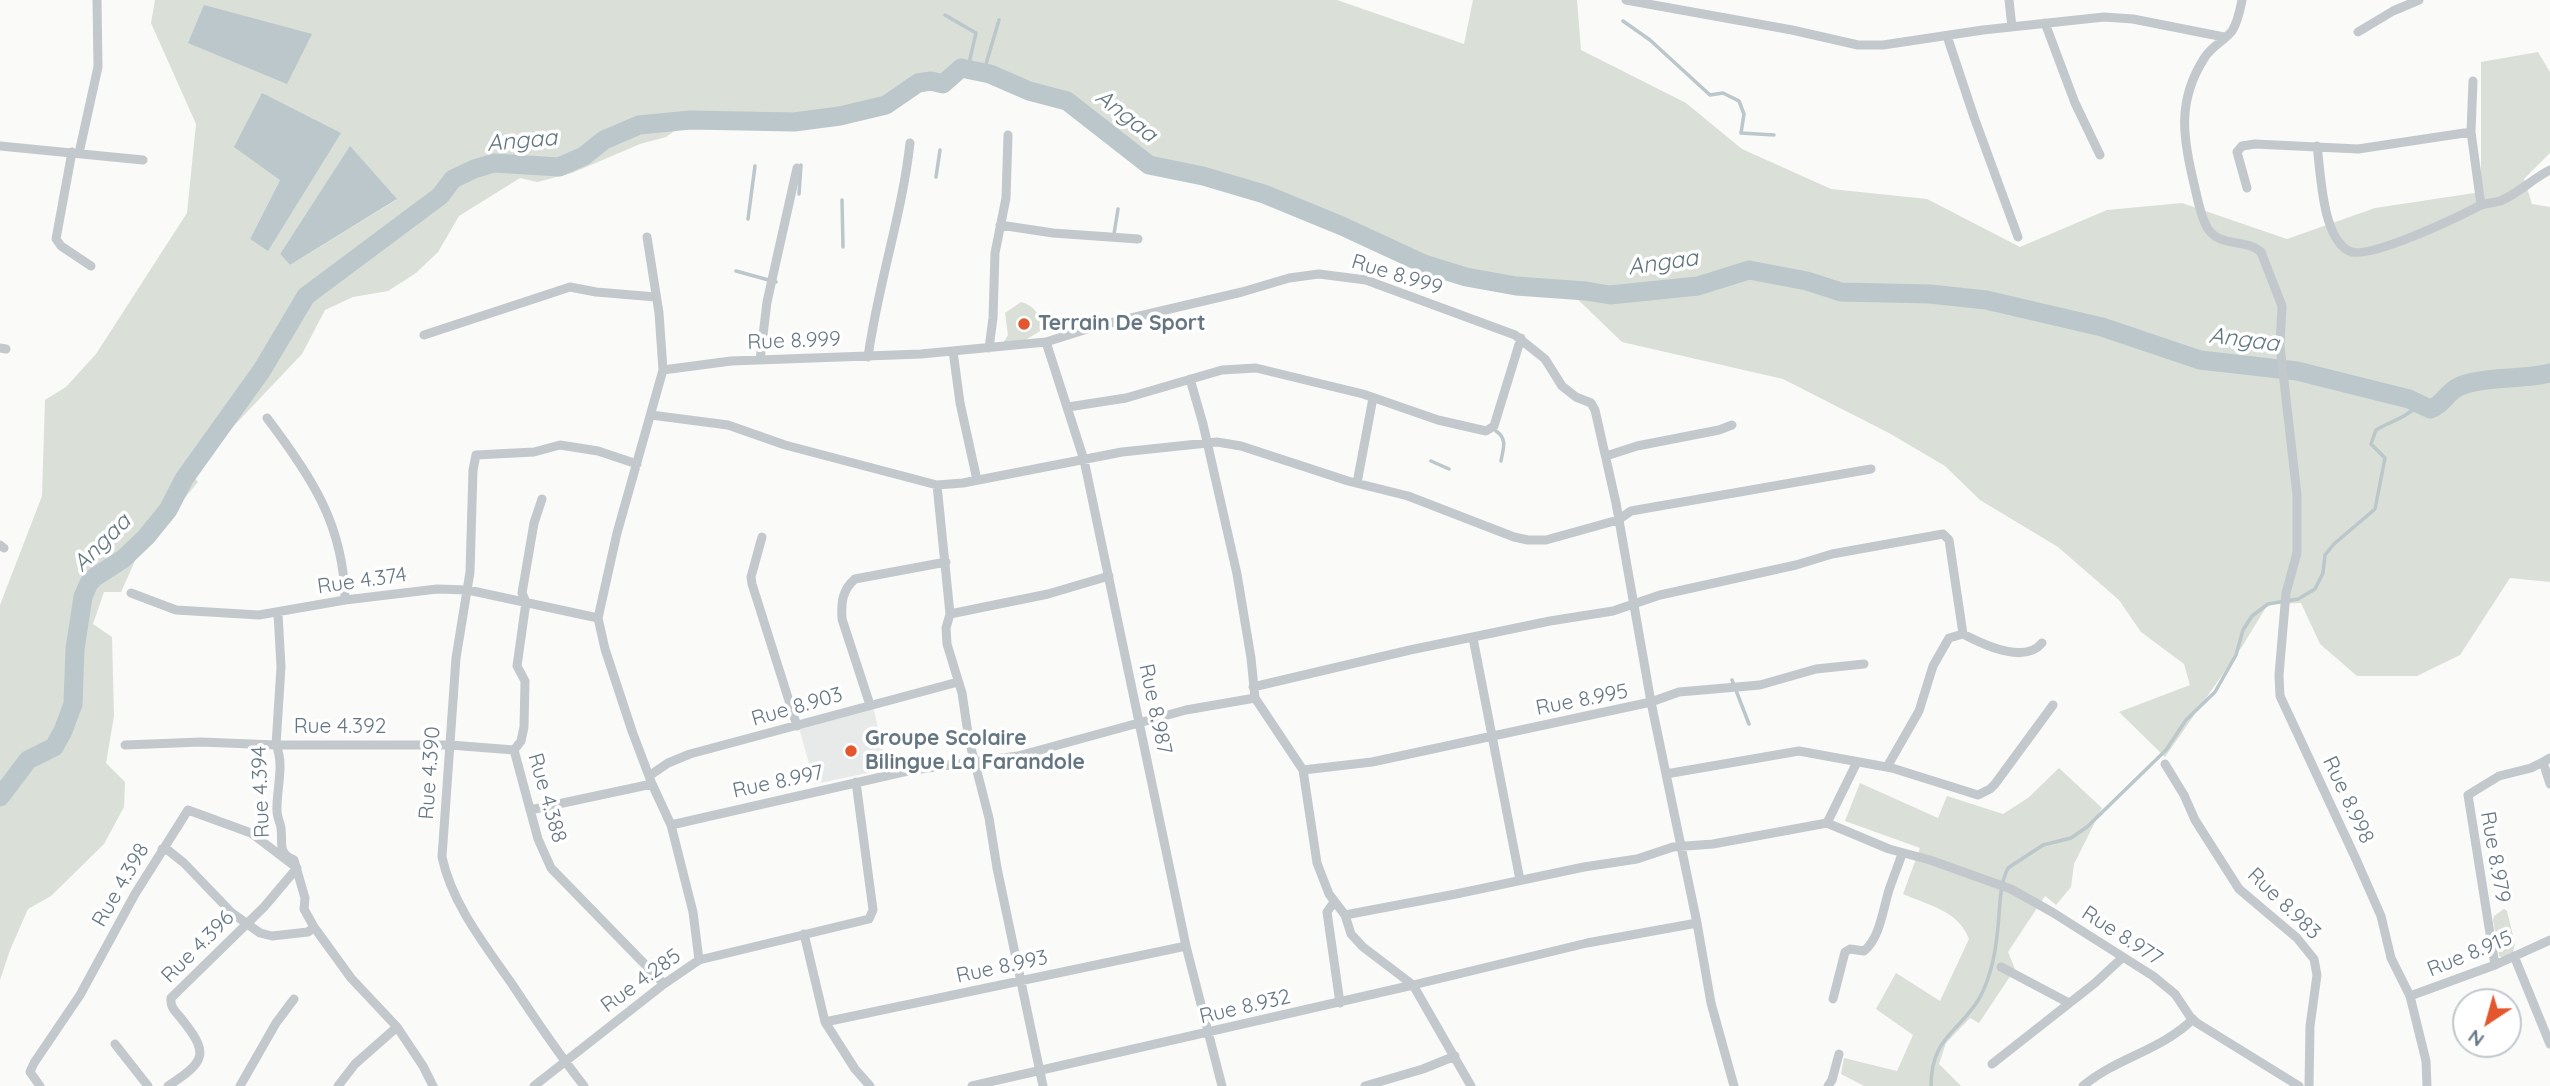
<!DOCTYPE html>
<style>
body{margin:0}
#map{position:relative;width:2550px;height:1086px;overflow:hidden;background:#fafaf8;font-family:Quicksand,sans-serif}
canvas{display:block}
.north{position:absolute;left:2452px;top:988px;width:70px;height:70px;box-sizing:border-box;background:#fff;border:2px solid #c1c8cd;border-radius:50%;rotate:216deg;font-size:19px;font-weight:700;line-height:28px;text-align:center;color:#657683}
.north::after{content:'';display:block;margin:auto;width:24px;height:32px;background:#e4572e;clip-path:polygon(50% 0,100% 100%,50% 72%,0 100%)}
</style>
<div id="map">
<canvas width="2550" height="1086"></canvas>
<div class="north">N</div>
</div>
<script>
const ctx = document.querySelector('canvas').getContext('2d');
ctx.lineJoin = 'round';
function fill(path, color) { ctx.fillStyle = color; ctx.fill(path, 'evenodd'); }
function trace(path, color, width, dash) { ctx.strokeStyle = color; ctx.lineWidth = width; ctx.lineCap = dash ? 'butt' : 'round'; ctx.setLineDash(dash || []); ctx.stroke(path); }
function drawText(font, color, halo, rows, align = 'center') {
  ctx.font = font + ' Quicksand,sans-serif'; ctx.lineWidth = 7; ctx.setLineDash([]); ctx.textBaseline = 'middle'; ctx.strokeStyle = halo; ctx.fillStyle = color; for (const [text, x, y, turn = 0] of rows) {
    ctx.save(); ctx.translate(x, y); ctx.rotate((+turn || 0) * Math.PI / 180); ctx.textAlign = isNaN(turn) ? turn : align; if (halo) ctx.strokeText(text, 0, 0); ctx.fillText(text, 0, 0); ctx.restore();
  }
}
const built = new Path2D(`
 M 873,706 L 887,769 L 815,784 L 799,728 Z`);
const green = new Path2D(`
 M 155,0 L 1337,0 L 1464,44 L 1473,0 L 1577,0 L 1581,50 L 1686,103 L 1742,149 L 1831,189 L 1927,199 L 2020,247 L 2107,210 L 2182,203 L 2287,239 L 2375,208 L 2481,192 L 2481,62 L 2538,52 L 2550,72 L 2550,153 L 2524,179 L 2532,204 L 2550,207 L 2550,582 L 2510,578 L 2460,655 L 2417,676 L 2357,676 L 2320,644 L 2301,603 L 2268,604 L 2243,645 L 2165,757 L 2119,712 L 2190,685 L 2184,664 L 2141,632 L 2119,600 L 2058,547 L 1980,500 L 1945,466 L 1889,433 L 1783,379 L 1622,342 L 1568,290 L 1516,286 L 1466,277 L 1424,264 L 1342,226 L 1264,194 L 1203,176 L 1149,165 L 1067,101 L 1029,91 L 990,74 L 961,68 L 943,84 L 931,81 L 915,84 L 886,105 L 866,111 L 794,122 L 690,120 L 666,137 L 640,144 L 572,173 L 537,182 L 520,178 L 459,216 L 438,252 L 416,273 L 388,291 L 353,297 L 325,310 L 302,354 L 190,472 L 198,482 L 172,513 L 143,543 L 121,592 L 104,592 L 93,624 L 112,637 L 114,716 L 106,763 L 125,782 L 124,807 L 104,844 L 51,896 L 28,909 L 10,950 L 0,980 L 0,605 L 42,496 L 45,400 L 66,387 L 96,354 L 187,213 L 196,124 L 151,23 ZM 350,147 L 396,200 L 290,265 L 280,254 ZM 280,180 L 268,250 L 250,239 Z
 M 1021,302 C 1034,305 1044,318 1040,331 L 1027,339 L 1025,342 L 1003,343 L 1008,335 L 1005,313 Z
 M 2059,768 L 2102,808 L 2074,864 L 2071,887 L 2056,905 L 2045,896 L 2008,952 L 2015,969 L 1979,1023 L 1970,1018 L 1946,1043 L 1939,1064 L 1961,1086 L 1864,1086 L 1841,1074 L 1844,1058 L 1897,1071 L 1913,1035 L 1876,1009 L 1896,973 L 1940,1001 L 1969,939 C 1959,911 1928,905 1903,894 L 1920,848 L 1845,821 L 1860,783 L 1938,818 L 1947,796 L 2003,814 L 2028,798 Z
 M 2504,909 L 2507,911 L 2515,944 L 2513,952 L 2503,958 L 2499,956 L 2493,920 L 2494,916 Z`);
const water = new Path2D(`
 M 204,5 L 312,34 L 287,84 L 188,43 Z
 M 262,93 L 341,133 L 268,251 L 250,239 L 280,180 L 234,147 Z
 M 350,146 L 397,199 L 290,265 L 280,254 Z`);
const stream = new Path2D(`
 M 945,15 L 976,33 L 970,59
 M 1623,21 L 1650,40 L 1710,95 L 1723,93 L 1739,101 L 1744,114 L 1741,133 L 1774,135
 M 986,64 L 999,20
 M 936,177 L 940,150
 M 799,194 L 801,165
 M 842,200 L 843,247
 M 748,219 L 755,166
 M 1114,234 L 1118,209
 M 736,271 L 776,282
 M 1496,431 C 1508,439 1503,449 1501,461
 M 1431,461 L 1449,469
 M 1732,680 L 1749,724
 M 1931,1086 C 1931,1038 1958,1033 1979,999 C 1993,974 1997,943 1999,915 C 2000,899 2001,882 2008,868 L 2043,845 L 2071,838 L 2087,827 L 2166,750 L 2186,720 L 2215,692 L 2236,655 L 2243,630 L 2252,616 L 2268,604 L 2298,599 L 2315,589 L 2323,573 L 2325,555 L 2334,544 L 2375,509 L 2385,458 L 2371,444 L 2376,430 C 2393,420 2405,419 2419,404`);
const river = new Path2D(`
 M 0,797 L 28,760 L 54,747 L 63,731 L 73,704 L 75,649 L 83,597 L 89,583 L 95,577 L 123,559 L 146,537 L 168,510 L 184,479 L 262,370 L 306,296 L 440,196 L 453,179 L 474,169 L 494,163 L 559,167 L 584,156 L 604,140 L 639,125 L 690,120 L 794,122 L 840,116 L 886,105 L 918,83 L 931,81 L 943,84 L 961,68 L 990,74 L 1029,91 L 1067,101 L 1149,165 L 1203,176 L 1264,194 L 1342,226 L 1424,264 L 1466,277 L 1516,286 L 1586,291 L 1610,295 L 1698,286 L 1749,270 L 1807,281 L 1841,292 L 1930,294 L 1986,300 L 2102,327 L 2200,360 L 2297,371 L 2409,399 L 2430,409 C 2444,405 2447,389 2466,384 C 2492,376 2523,380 2550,373`);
const minor = new Path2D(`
 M 1626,0 L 1792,30 L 1858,45 L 1883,45 L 1983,30 L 2104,17 L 2133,19 L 2224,37
 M 2009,0 L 2012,27
 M 2242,0 C 2240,10 2238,22 2232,31 C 2224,41 2212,46 2205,57 C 2176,101 2183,140 2195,188 C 2198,201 2201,218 2208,229 C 2221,248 2245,238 2261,252 L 2282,306 L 2280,346 L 2297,495 L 2297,553 L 2286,593 L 2279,675 L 2280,696 L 2355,857 L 2381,916 L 2391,958 L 2410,996
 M 2045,23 L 2075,103 L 2100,155
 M 2358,32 L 2393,11 L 2419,0
 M 1947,36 L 1974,117 L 2018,237
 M 2473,81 L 2471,132 L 2481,205
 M 0,146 L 143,160
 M 2317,146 C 2321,174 2322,237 2349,251 C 2367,261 2458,217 2479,206 C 2485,203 2493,203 2500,201 C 2518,194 2532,179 2550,170
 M 72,152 L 56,239 L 61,246 L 91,266
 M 79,153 L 98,67 L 97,0
 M 2247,188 L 2237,152 L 2242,146 L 2255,144 L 2358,149 L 2471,132
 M 1000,225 L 1053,233 L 1138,239
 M 647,237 L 659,313 L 663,370
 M 424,335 L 570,287 L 596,292 L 656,297
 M 1046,342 L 1084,460 L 1186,946 L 1222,1086
 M 0,348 L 6,349
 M 989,348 L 993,318 L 995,253 L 1006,198 L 1008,135
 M 953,351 L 960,403 L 977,480
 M 868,357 C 878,284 902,215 910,143
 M 760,360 L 767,302 L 797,168
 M 1190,379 L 1203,424 L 1237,574 L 1251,658 L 1255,698 L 1303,770
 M 1068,407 L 1126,398 L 1222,370 L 1256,368 L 1363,394 L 1438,420 L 1486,431 L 1494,426 L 1521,338
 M 651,415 L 728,425 L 785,445 L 937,485
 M 267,418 C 311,476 344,525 345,600
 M 1606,456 L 1637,446 L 1719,430 L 1732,425
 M 1357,483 L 1373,398
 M 542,499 L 534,523 L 522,593 L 526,602 L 517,666 L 525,681 L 524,727 L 521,741 L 514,750 L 538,839 L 551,868 L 664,984
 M 762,537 L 751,577 L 752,584 L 797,726
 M 0,545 L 4,548
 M 131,593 L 176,610 L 259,615 L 345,600 L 437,589 L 468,590 L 598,618
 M 278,613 L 281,667 L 276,745 C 285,766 276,789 277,811 C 277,817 280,822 281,828 C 283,843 277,853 294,860 L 305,898 L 304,909 L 314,927 L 351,978 L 397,1027 L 423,1066 L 433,1086
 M 950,614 L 1048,594 L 1109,576
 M 1473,638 C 1488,719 1505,799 1520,880
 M 1253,687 L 1410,650 L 1550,621 L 1613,611 L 1660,595 L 1796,565 L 1832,554 L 1943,534 L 1949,540 L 1963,634
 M 1651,702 L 1697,923 L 1587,943 L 1413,985 L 1363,947 L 1351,934 L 1345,915 L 1329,894 L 1317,863 L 1303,770 L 1372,762 Z
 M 870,705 L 842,619 C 841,603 842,590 855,579 L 946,562
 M 125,745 L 201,742 L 276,745 L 450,745 L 514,750
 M 2550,758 L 2543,762 L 2550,784
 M 2165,764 L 2184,795 L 2195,820 L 2239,889 L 2297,938 L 2314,959 L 2317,975 L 2310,1026 L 2309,1086
 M 1887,767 L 1919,711 L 1933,666 L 1949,638 L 1963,634 C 1982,644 2024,665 2042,643
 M 1666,774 L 1799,751 L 1892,768 L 1978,795 L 1990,789 L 1995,784 L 2053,705
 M 649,776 L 668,763 L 690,754 L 958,682
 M 530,810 L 652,784
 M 1827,823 L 1857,762
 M 671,825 L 912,770 L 1018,756 L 1186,710 L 1255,698
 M 162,849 L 169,851 L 184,863 L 232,913 L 260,933 L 272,936 L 308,932 L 314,927
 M 1334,902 L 1327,912 L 1340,1003
 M 1345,915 L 1456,894 L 1584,867 L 1637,859 L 1673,847 L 1713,844 L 1827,823 L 1889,849 L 1930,860 L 2011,889 L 2052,912 L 2153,976 L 2175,994 L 2191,1018 L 2197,1023 L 2299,1086
 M 1697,923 L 1711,1003 L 1734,1086
 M 804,934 L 825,1022 L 855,1069 L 870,1086
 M 2514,956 L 2550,1044
 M 699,960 L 693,912 L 671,825 L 652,784 L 632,731 L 605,649 L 598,618 L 617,533 L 663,370 L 731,361 L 921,354 L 1046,342 L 1097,326 L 1242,292 L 1289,278 L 1319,274 L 1366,280 L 1515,335 L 1545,359 L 1562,386 L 1576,397 L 1591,403 L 1595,410 L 1616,503 L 1651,702 L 1679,692 L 1760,685 L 1816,669 L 1864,664
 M 2495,965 L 2468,795 L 2499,776 L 2531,768 L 2543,762
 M 2001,967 L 2069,1003
 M 1833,999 L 1845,952 L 1850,949 L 1864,951 C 1880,938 1883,909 1889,890 C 1893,878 1898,866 1902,854
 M 825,1022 L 1186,946
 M 115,1044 L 148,1086
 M 1992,1064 L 2095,983 L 2123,957
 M 40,1086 L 30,1072 L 34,1063 L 80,995 L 135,894 L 188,810 L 251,833 L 297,868 L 264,907 L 171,998 C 170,1007 175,1011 180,1017 C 210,1054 206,1061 168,1086
 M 240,1086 L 276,1023 L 294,999
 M 338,1086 L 355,1064 L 397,1027
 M 534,1086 L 664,984 L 699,960 L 869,919 L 873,910 L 856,782
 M 584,1086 C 558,1053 535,1019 512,984 C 485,945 452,904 442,857 L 456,658 L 470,572 L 473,470 L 476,455 L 534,452 L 560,445 L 598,451 L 637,464
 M 972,1086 L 1413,985 L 1471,1086
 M 1043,1086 L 997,868 L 989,818 L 969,740 L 962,693 L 947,644 L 946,628 L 950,614 L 937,485 L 963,483 L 1122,452 L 1217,442 L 1241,446 L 1348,481 L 1408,496 L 1514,537 L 1528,540 L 1546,540 L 1618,520 L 1631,511 L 1871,469
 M 1365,1086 L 1423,1069 L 1455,1056
 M 1828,1086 L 1832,1080 L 1839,1054
 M 2083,1086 C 2116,1058 2162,1050 2193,1019
 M 2427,1086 L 2426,1061 L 2410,996 L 2495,965 L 2550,940`);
const markers = [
 [1024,324,7,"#e4572e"],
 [851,751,7,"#e4572e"]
];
const streetNames = [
 ["Rue 8.999",1397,275,17],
 ["Rue 8.999",794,341,-2],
 ["Rue 4.374",362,581,-8],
 ["Rue 8.995",1582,700,-11],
 ["Rue 8.903",797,707,-16],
 ["Rue 8.987",1155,709,78],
 ["Rue 4.392",340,727],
 ["Rue 4.390",430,773,-86],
 ["Rue 8.997",778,782,-12],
 ["Rue 4.394",261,792,-92],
 ["Rue 4.388",547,798,74],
 ["Rue 8.998",2348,800,65],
 ["Rue 8.979",2495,857,80],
 ["Rue 4.398",121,885,-60],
 ["Rue 8.983",2284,904,44],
 ["Rue 8.977",2122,936,33],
 ["Rue 4.396",198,947,-45],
 ["Rue 8.915",2470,954,-22],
 ["Rue 8.993",1002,967,-12],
 ["Rue 4.285",641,981,-36],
 ["Rue 8.932",1245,1007,-13]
];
const poiNames = [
 ["Terrain De Sport",1038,324],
 ["Groupe Scolaire",865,739],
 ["Bilingue La Farandole",865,763]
];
const waterNames = [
 ["Angaa",1126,116,38],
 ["Angaa",522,141,-5],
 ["Angaa",1663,263,-8],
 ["Angaa",2244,340,7],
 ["Angaa",102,543,-45]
];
fill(built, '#e8e9e9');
fill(green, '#dadfd7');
fill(water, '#bbc7cb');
trace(stream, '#bbc7cb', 3.5);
trace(river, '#bbc7cb', 19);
trace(minor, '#c3c8cc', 9);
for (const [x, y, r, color] of markers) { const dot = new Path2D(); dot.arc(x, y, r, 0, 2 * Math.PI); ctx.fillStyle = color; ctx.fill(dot); trace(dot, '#fff', 2.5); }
drawText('21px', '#657683', '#fff', streetNames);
drawText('bold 21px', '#657683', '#fff', poiNames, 'left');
drawText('italic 23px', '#60757c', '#fff', waterNames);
</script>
